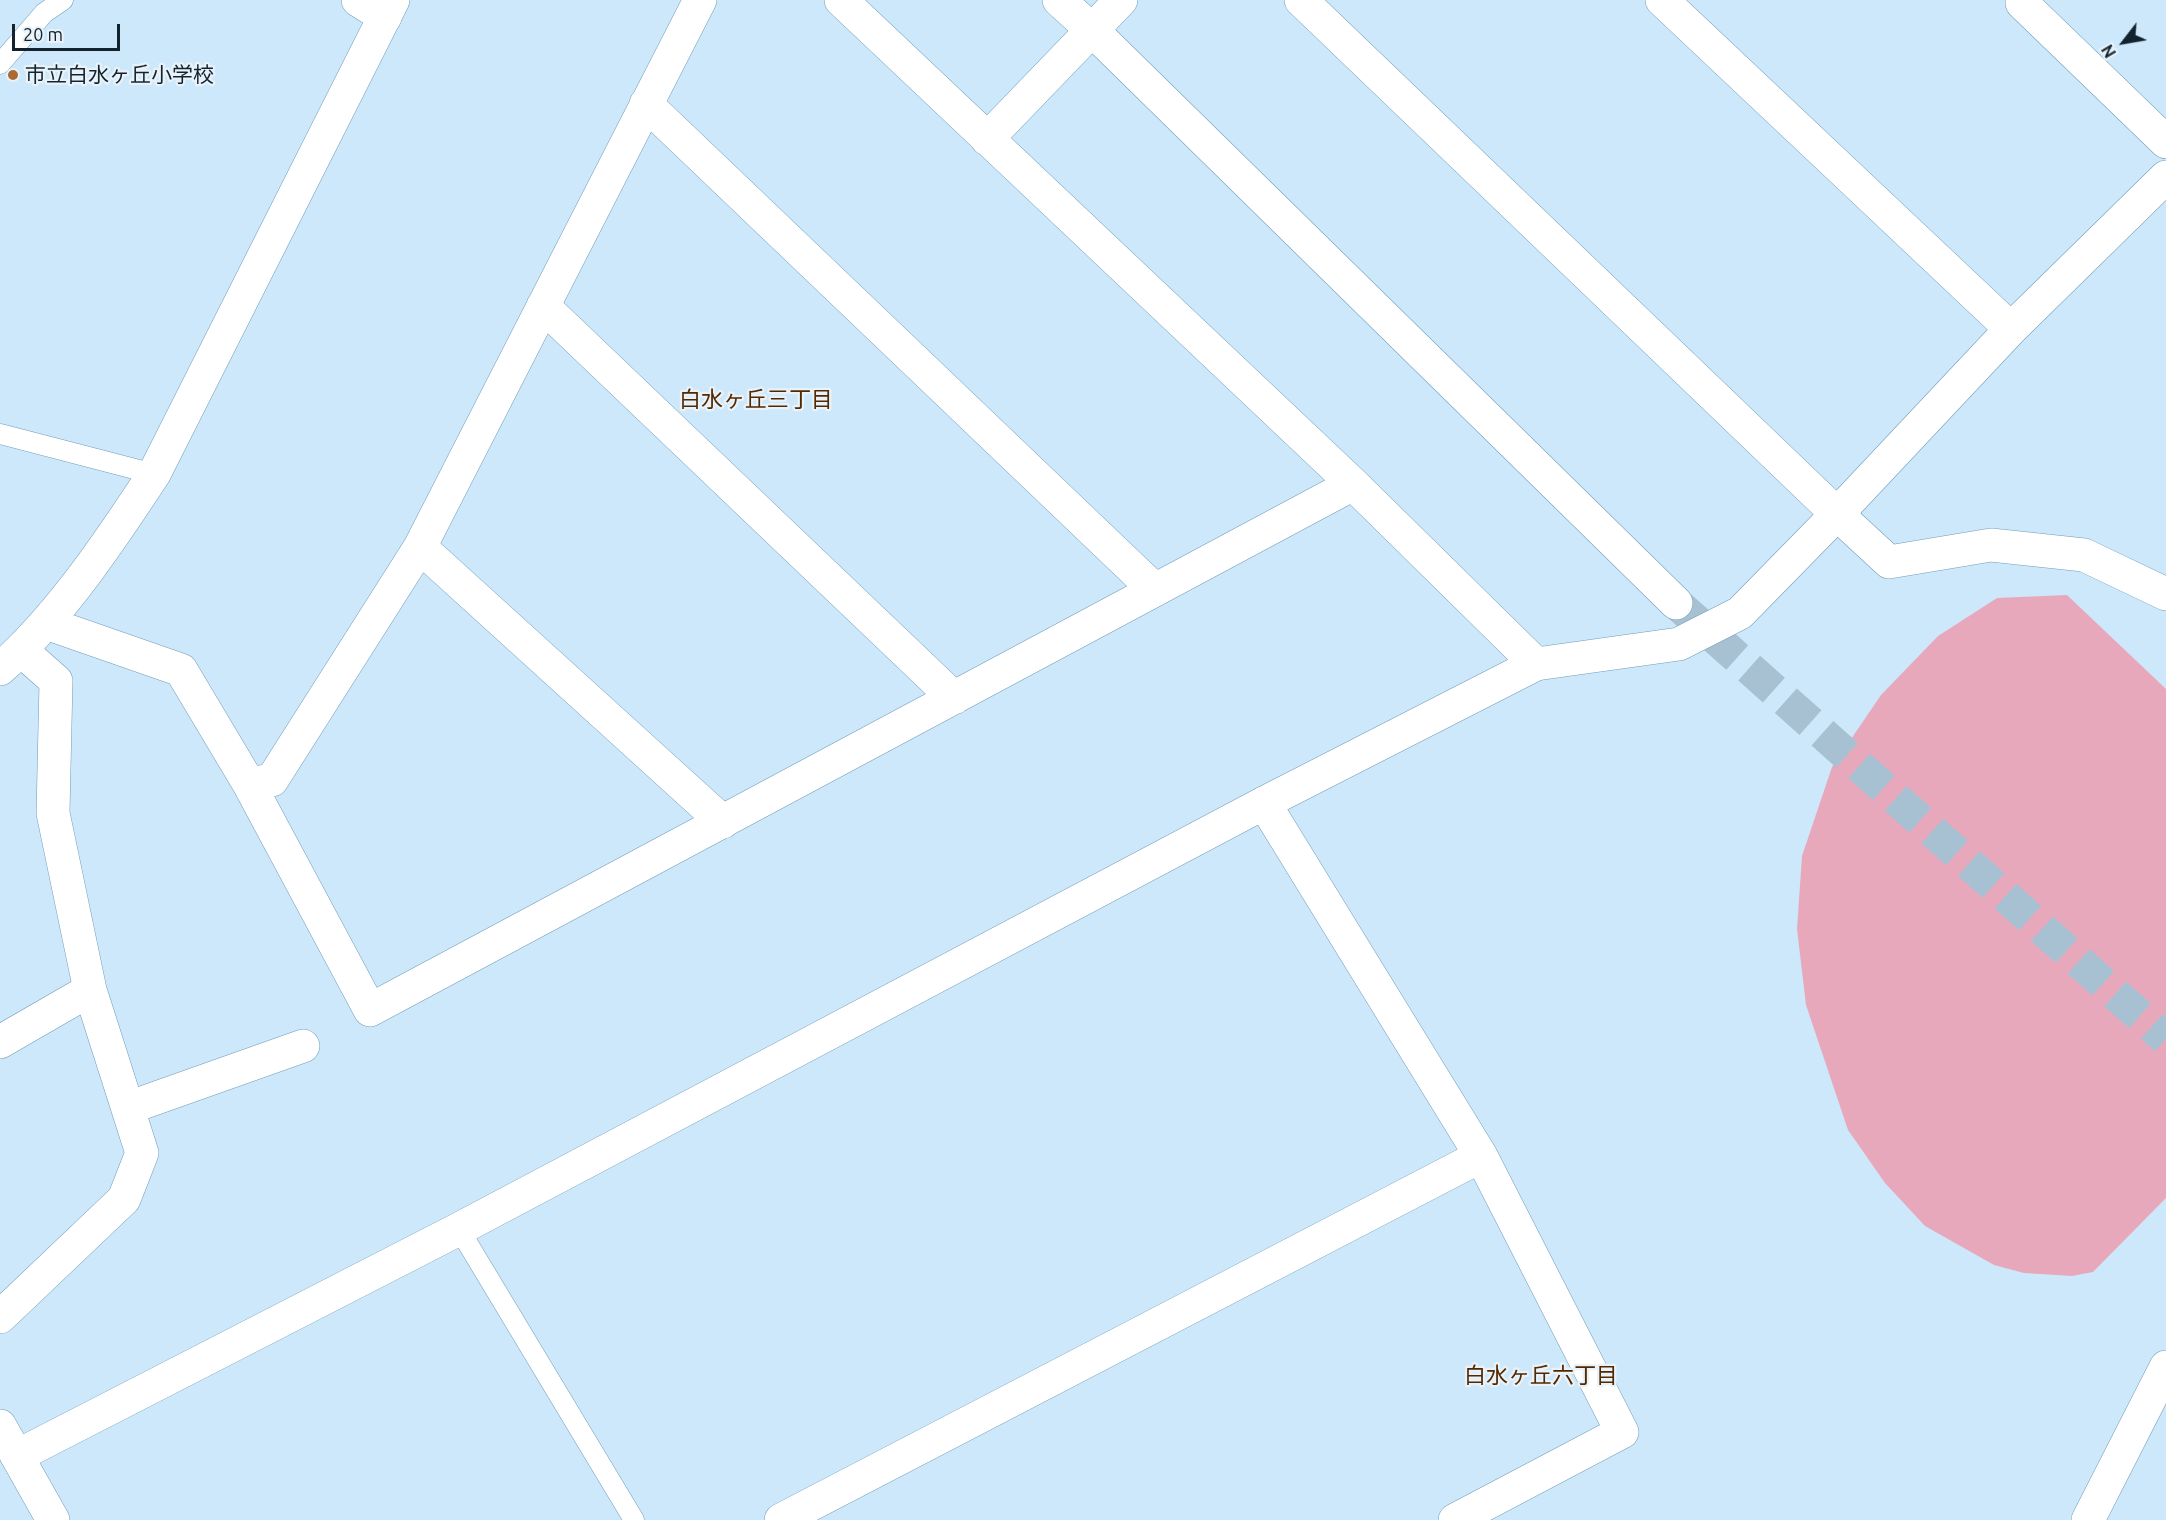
<!DOCTYPE html>
<meta charset="utf-8">
<style>
body{margin:0}
#map{position:relative;width:2166px;height:1520px;overflow:hidden;background:#cde8fb;font-family:Ubuntu,sans-serif}
canvas{display:block}
.north{position:absolute;left:2094px;top:12px;width:60px;height:60px;-webkit-text-stroke:4px #e9f2f9;paint-order:stroke;rotate:239deg;font-size:16px;font-weight:700;line-height:24px;text-align:center;color:#12232f}
.north::after{content:'';display:block;margin:auto;width:21px;height:27px;background:#12232f;clip-path:polygon(50% 0,100% 100%,50% 72%,0 100%)}
.scale{position:absolute;left:12px;top:24px;width:108px;height:27px;box-sizing:border-box;border:3px solid #12232f;border-top:0;padding-left:8px;font-size:18px;line-height:21px;white-space:nowrap;color:#12232f;-webkit-text-stroke:4px #e9f2f9;paint-order:stroke}
</style>
<div id="map">
<canvas width="2166" height="1520"></canvas>
<div class="north">N</div>
<div class="scale">20 m</div>
</div>
<script>
const ctx = document.querySelector('canvas').getContext('2d');
ctx.lineJoin = 'round';
function fill(path, color) { ctx.fillStyle = color; ctx.fill(path, 'evenodd'); }
function trace(path, color, width, dash) { ctx.strokeStyle = color; ctx.lineWidth = width; ctx.lineCap = dash ? 'butt' : 'round'; ctx.setLineDash(dash || []); ctx.stroke(path); }
function drawText(font, color, halo, rows, align = 'center') {
  ctx.font = font + ' Ubuntu,"Noto Sans JP",sans-serif'; ctx.lineWidth = 4.5; ctx.setLineDash([]); ctx.textBaseline = 'middle'; ctx.strokeStyle = halo; ctx.fillStyle = color; for (const [text, x, y, turn = 0] of rows) {
    ctx.save(); ctx.translate(x, y); ctx.rotate((+turn || 0) * Math.PI / 180); ctx.textAlign = isNaN(turn) ? turn : align; if (halo) ctx.strokeText(text, 0, 0); ctx.fillText(text, 0, 0); ctx.restore();
  }
}
const green = new Path2D(`
 M 2067,595 L 2166,689 L 2166,1198 L 2093,1272 L 2072,1276 L 2024,1273 L 1994,1265 L 1925,1226 L 1885,1183 L 1848,1130 L 1806,1005 L 1797,929 L 1802,856 L 1832,767 L 1881,695 L 1938,636 L 1997,598 Z`);
const secondaryTunnel = new Path2D(`
 M 1676,603 L 2166,1039`);
const lane = new Path2D(`
 M 0,64 L 44,13 L 63,0
 M 0,434 L 154,474
 M 459,1229 L 634,1520`);
const street = new Path2D(`
 M 358,0 L 385,17
 M 841,0 L 1353,484
 M 1301,0 L 1837,514 L 2011,329 L 2166,177
 M 1662,0 L 2011,329
 M 2022,3 L 2166,142
 M 646,104 L 1155,590
 M 987,139 L 1121,0
 M 543,306 L 954,698
 M 420,547 L 723,822
 M 46,623 L 181,670 L 249,784 L 370,1010 L 1353,484 L 1536,664 L 1679,644 L 1740,613 L 1837,514 L 1889,562 L 1991,545 L 2084,555 L 2166,594
 M 249,784 L 272,780 L 420,547 L 700,0
 M 0,1042 L 90,990 L 53,813 L 56,681 L 21,650
 M 128,1108 L 303,1046
 M 0,1317 L 124,1199 L 142,1153 L 90,990
 M 0,1426 L 53,1520
 M 781,1520 L 1481,1156 L 1264,803
 M 1455,1520 L 1622,1432 L 1481,1156`);
const secondary = new Path2D(`
 M 1059,0 L 1093,31 L 1676,603
 M 0,669 C 60,616 110,541 154,474 L 393,0
 M 17,1456 L 459,1229 L 1264,803 L 1536,664
 M 2088,1520 L 2166,1367`);
const markers = [
 [13,75,6,"#aa6a33"]
];
const poiNames = [
 ["市立白水ヶ丘小学校",25,75]
];
const neighbourhoodNames = [
 ["白水ヶ丘三丁目",756,400],
 ["白水ヶ丘六丁目",1541,1376]
];
fill(green, '#e8a8bc');
trace(secondaryTunnel, '#a8c1d2', 33, [33, 16]);
trace(lane, '#719cb9', 21);
trace(street, '#719cb9', 34);
trace(secondary, '#719cb9', 34);
trace(lane, '#fff', 20);
trace(street, '#fff', 33);
trace(secondary, '#fff', 33);
for (const [x, y, r, color] of markers) { const dot = new Path2D(); dot.arc(x, y, r, 0, 2 * Math.PI); ctx.fillStyle = color; ctx.fill(dot); trace(dot, '#e9f2f9', 2); }
drawText('21px', '#12232f', '#e9f2f9', poiNames, 'left');
drawText('22px', '#522800', '#e9f2f9', neighbourhoodNames);
</script>
